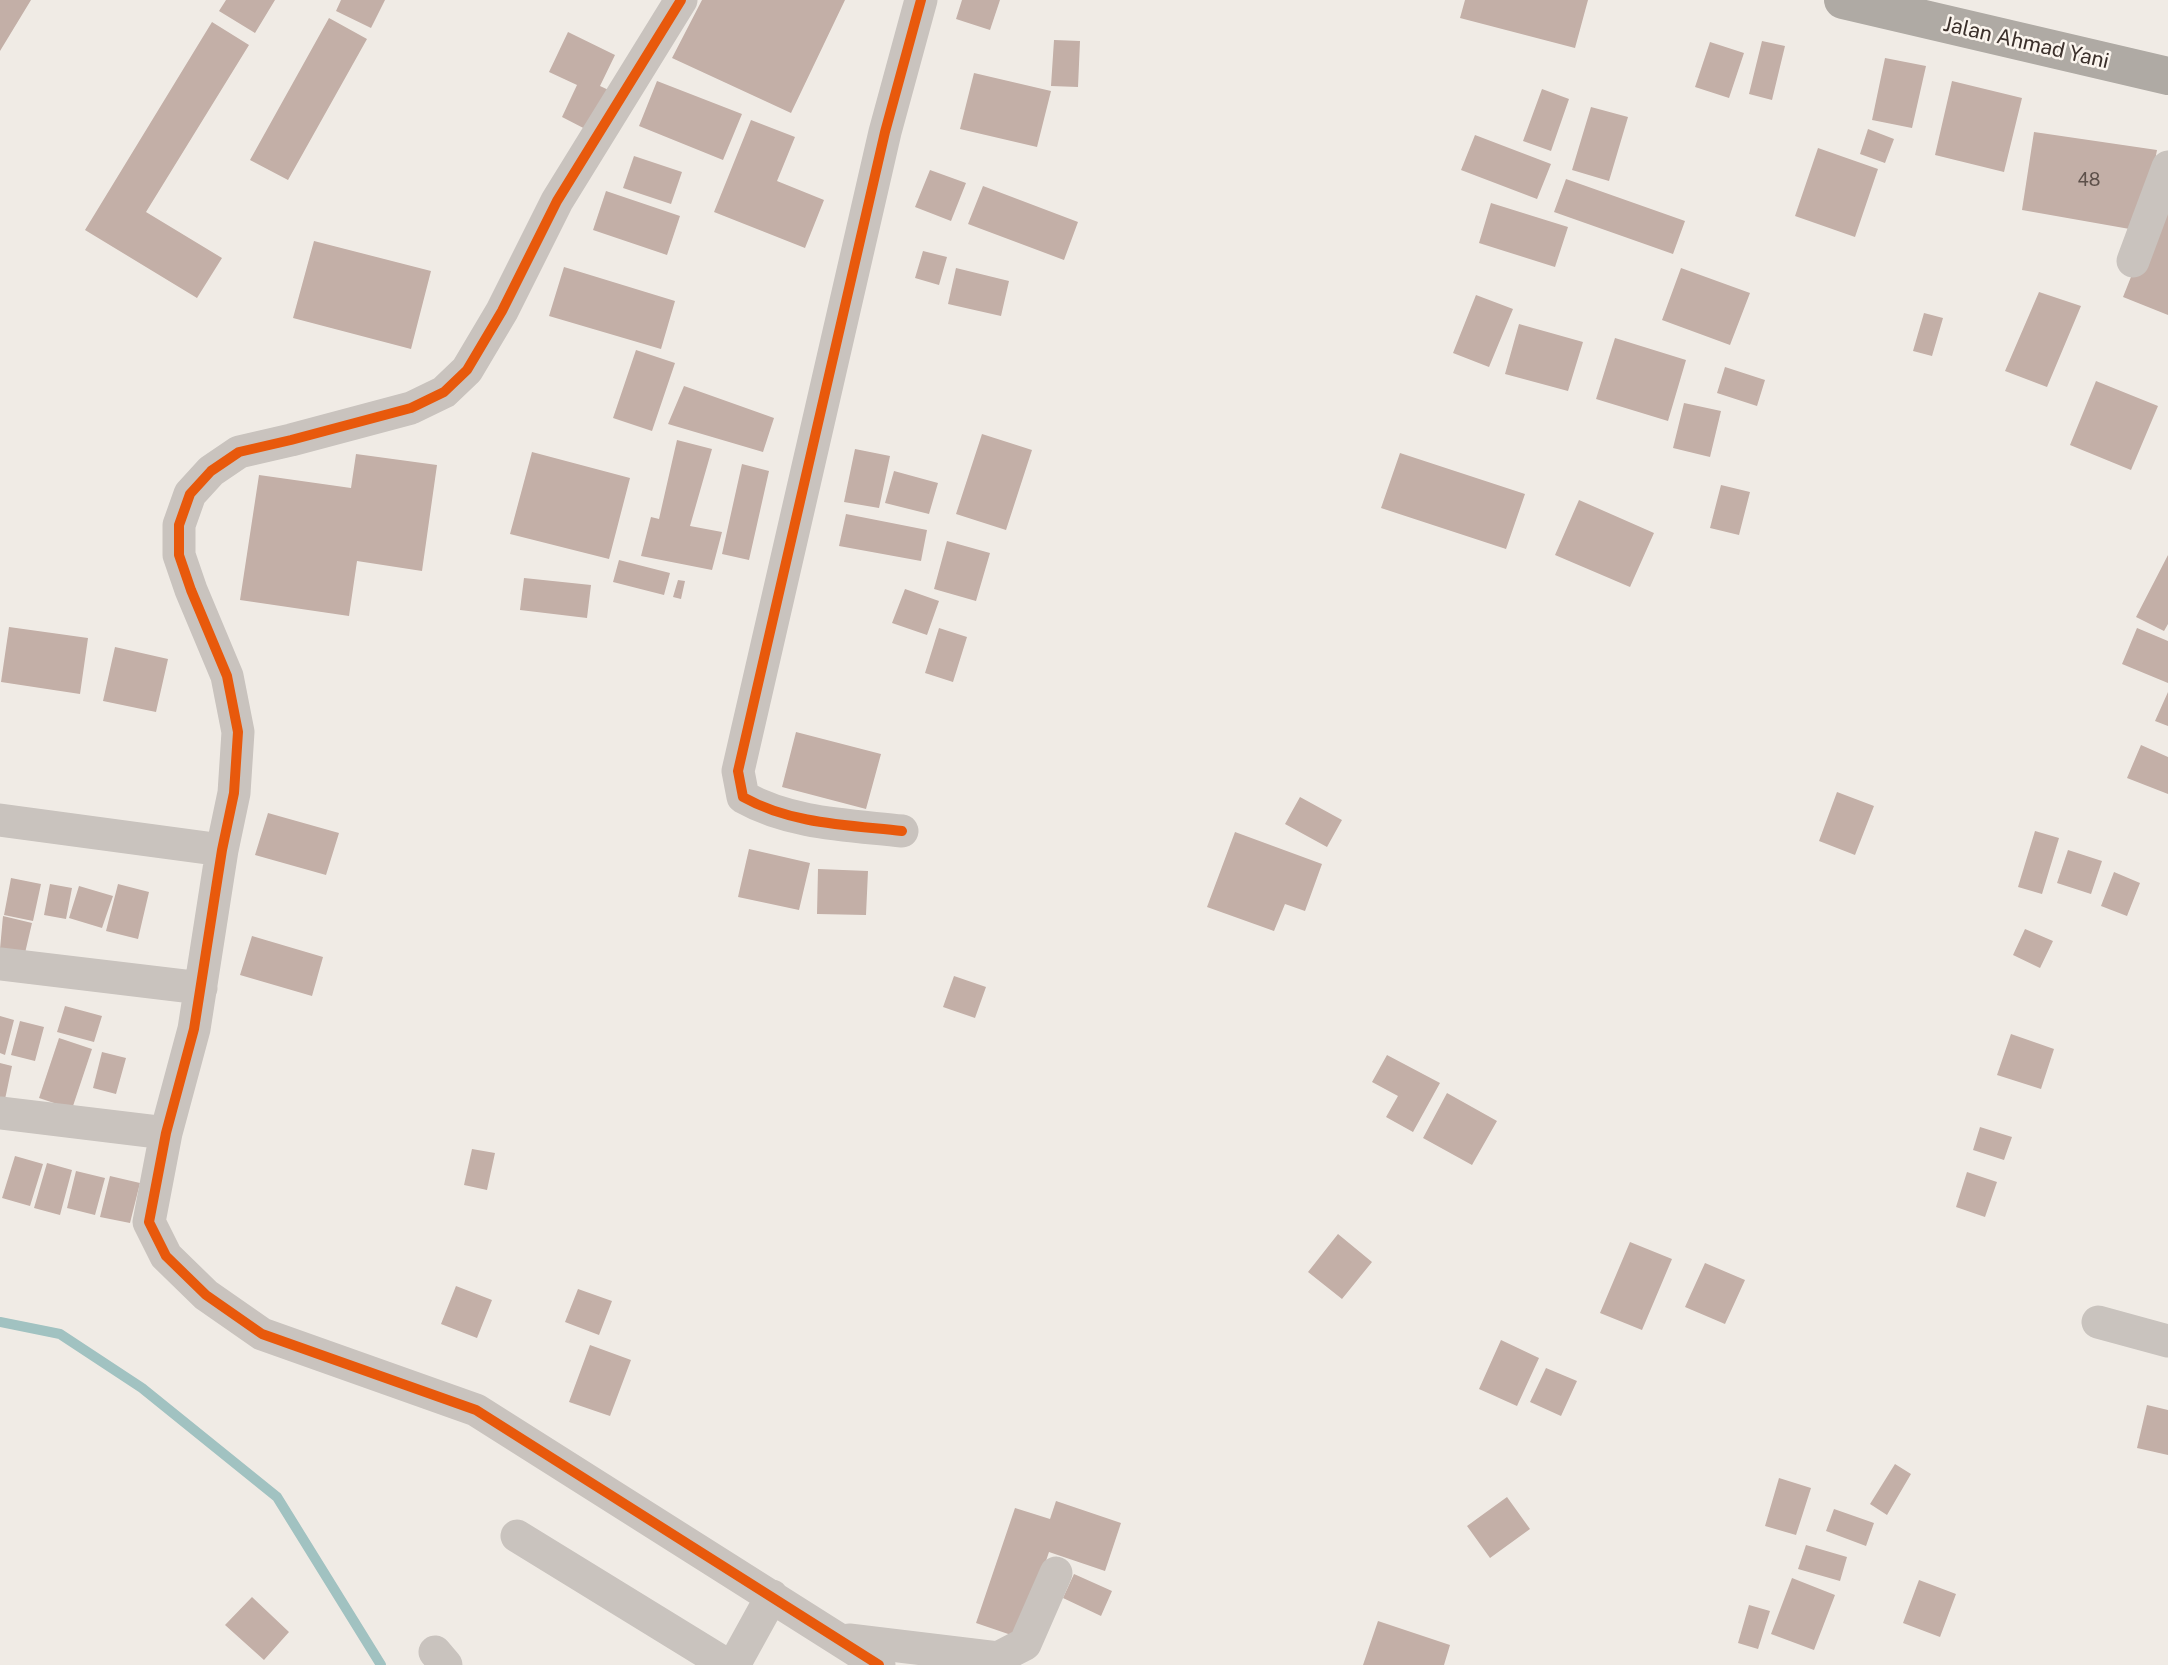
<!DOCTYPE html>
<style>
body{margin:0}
canvas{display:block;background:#f0ebe5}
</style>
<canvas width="2168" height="1665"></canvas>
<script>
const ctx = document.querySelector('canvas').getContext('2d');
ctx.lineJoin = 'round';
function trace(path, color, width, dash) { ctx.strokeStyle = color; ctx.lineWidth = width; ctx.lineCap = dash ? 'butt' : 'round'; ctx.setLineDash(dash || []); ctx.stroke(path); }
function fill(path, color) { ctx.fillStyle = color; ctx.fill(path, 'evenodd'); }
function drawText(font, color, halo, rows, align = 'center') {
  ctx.font = font + ' "Public Sans",sans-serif'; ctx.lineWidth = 5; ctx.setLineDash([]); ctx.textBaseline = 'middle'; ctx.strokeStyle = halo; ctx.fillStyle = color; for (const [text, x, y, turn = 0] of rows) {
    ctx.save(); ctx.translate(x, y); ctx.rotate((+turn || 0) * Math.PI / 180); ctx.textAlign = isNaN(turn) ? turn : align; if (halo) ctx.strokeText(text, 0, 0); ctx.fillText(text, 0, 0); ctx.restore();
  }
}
const stream = new Path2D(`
 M 0,1322 L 60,1334 L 142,1388 L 277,1497 L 381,1665`);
const building = new Path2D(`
 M 0,0 L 31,0 L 0,51 Z
 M 226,0 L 275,0 L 255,33 L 219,11 Z
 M 341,0 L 385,0 L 371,28 L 336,11 Z
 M 702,0 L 845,0 L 791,113 L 672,58 Z
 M 962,0 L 1000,0 L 990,30 L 956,19 Z
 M 1465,0 L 1588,0 L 1575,48 L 1460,18 Z
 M 329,18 L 367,39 L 288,180 L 250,160 Z
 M 212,22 L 249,45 L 146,212 L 222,258 L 197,298 L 85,230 Z
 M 568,32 L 615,55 L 600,86 L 615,93 L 595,134 L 562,117 L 577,85 L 549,72 Z
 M 1054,40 L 1080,41 L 1078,87 L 1051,86 Z
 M 1762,41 L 1785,46 L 1772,100 L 1749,94 Z
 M 1710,42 L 1744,53 L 1729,98 L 1695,87 Z
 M 1885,58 L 1926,66 L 1912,128 L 1872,120 Z
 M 974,73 L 1051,91 L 1037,147 L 960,129 Z
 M 657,81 L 742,114 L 723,160 L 639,126 Z
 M 1952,81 L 2022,98 L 2004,172 L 1935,155 Z
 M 1542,89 L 1569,99 L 1551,151 L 1523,141 Z
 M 1591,107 L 1628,117 L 1609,181 L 1572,170 Z
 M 751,120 L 795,137 L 777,181 L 824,200 L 805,248 L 714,212 Z
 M 1868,129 L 1894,139 L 1885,163 L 1860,154 Z
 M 2034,132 L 2157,150 L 2141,231 L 2022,210 Z
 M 1475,135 L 1551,164 L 1537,199 L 1461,170 Z
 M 1818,148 L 1878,169 L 1855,237 L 1795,216 Z
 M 634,156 L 682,172 L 671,204 L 623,188 Z
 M 930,170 L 966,183 L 951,221 L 915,207 Z
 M 1566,179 L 1685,221 L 1673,254 L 1554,212 Z
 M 2168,184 L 2168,315 L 2123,297 Z
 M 983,186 L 1078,222 L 1064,260 L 968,224 Z
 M 606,191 L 680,216 L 667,255 L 593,230 Z
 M 1491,203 L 1568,227 L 1555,267 L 1479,243 Z
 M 314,241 L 431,271 L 411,349 L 293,318 Z
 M 923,251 L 947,257 L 939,285 L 915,278 Z
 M 564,267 L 675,301 L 661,349 L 549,316 Z
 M 956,268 L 1009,281 L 1001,316 L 948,304 Z
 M 1681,268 L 1750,293 L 1730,345 L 1662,320 Z
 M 2039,292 L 2081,306 L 2047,387 L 2005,371 Z
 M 1476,295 L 1513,309 L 1489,367 L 1453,353 Z
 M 1924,313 L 1943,318 L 1932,356 L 1913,351 Z
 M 1519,324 L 1583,342 L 1568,391 L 1505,374 Z
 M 1615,338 L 1686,360 L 1668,421 L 1596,399 Z
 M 636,350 L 675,363 L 652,431 L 613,418 Z
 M 1725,367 L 1765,380 L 1757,406 L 1717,393 Z
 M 2096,381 L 2158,406 L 2131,470 L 2070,445 Z
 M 684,386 L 774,418 L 763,452 L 668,424 Z
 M 1684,403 L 1721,411 L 1710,457 L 1673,448 Z
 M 982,434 L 1032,450 L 1006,530 L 956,514 Z
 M 677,440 L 712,449 L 690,526 L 722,532 L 712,570 L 641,556 L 651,517 L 659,519 Z
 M 855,449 L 890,456 L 879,508 L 844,502 Z
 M 532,452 L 630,478 L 609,559 L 510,534 Z
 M 1400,453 L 1525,494 L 1506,549 L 1381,508 Z
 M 356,454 L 437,465 L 422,571 L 357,561 L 349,616 L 240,600 L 259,475 L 351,488 Z
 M 742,464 L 769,471 L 749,560 L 722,554 Z
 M 894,471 L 938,483 L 929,514 L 885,503 Z
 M 1721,485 L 1750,492 L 1739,535 L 1710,528 Z
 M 1579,500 L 1654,533 L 1630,587 L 1555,555 Z
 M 846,514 L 927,530 L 921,561 L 839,546 Z
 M 947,541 L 990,553 L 976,601 L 934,589 Z
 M 2168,555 L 2168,624 L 2164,631 L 2136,617 Z
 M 619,560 L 670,573 L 664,595 L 613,582 Z
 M 524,578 L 591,585 L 587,618 L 520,610 Z
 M 678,580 L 685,581 L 681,599 L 673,597 Z
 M 905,589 L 939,601 L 927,635 L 892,623 Z
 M 9,627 L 88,638 L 80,694 L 1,682 Z
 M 939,628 L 967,637 L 953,682 L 925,673 Z
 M 2137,628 L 2168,641 L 2168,683 L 2122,664 Z
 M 115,647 L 168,659 L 156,712 L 103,701 Z
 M 2168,692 L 2168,726 L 2155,721 Z
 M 796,732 L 881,754 L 866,809 L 782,787 Z
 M 2141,745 L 2168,757 L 2168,794 L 2127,778 Z
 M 1837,792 L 1874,806 L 1855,855 L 1819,841 Z
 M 1300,797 L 1342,820 L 1327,847 L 1285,824 Z
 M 268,813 L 339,833 L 326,875 L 255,855 Z
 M 2035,831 L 2059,838 L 2042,894 L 2018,887 Z
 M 1235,832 L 1322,864 L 1305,911 L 1285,904 L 1274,931 L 1207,907 Z
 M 749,849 L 810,863 L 799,910 L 738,897 Z
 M 2068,850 L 2102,861 L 2091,894 L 2057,883 Z
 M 818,869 L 868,871 L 866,915 L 817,914 Z
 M 2114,872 L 2140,883 L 2127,916 L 2101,906 Z
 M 11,878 L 41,884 L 33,921 L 4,915 Z
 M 50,884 L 72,888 L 66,919 L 44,915 Z
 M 118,884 L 149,892 L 138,939 L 106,931 Z
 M 79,886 L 113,896 L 102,928 L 69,918 Z
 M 3,916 L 32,923 L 25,953 L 0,949 Z
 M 2025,929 L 2053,941 L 2040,968 L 2013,955 Z
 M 252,936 L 323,957 L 312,996 L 240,975 Z
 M 954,976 L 986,987 L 975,1018 L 943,1007 Z
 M 65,1006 L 102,1016 L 94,1042 L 57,1032 Z
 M 0,1016 L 14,1020 L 5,1055 L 0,1053 Z
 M 20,1021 L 44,1027 L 35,1061 L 11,1055 Z
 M 2011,1034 L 2054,1049 L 2041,1089 L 1997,1075 Z
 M 59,1038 L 92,1049 L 72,1109 L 39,1098 Z
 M 102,1052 L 126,1058 L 116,1094 L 93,1088 Z
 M 1387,1055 L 1440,1083 L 1413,1132 L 1386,1117 L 1398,1096 L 1372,1082 Z
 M 0,1063 L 12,1066 L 4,1104 L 0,1103 Z
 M 1447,1093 L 1497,1121 L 1472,1165 L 1423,1138 Z
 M 1980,1127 L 2012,1137 L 2004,1160 L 1973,1150 Z
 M 472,1149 L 495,1153 L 487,1190 L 464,1185 Z
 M 15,1156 L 43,1164 L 30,1206 L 2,1198 Z
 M 47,1163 L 72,1170 L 60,1215 L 34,1208 Z
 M 76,1171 L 105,1178 L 95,1215 L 67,1208 Z
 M 1967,1172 L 1997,1182 L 1985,1217 L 1956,1207 Z
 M 110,1176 L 140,1183 L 130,1223 L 100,1217 Z
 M 1338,1234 L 1372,1262 L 1342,1299 L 1308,1272 Z
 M 1630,1242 L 1672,1259 L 1642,1330 L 1600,1313 Z
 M 1705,1263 L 1745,1280 L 1725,1324 L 1685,1307 Z
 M 456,1286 L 492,1300 L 477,1338 L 441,1324 Z
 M 578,1289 L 612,1301 L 599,1335 L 565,1322 Z
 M 1501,1340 L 1539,1358 L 1517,1406 L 1479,1389 Z
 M 590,1345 L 631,1360 L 610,1416 L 569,1402 Z
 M 1546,1368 L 1577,1381 L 1561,1416 L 1530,1402 Z
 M 2147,1405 L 2168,1410 L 2168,1455 L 2137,1448 Z
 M 1895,1464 L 1911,1474 L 1887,1515 L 1870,1504 Z
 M 1779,1478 L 1811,1488 L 1796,1535 L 1765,1526 Z
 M 1507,1497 L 1530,1529 L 1490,1558 L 1467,1526 Z
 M 1056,1501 L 1121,1523 L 1105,1571 L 1049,1552 L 1020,1638 L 976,1623 L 1015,1508 L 1050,1519 Z
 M 1834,1509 L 1874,1523 L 1866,1546 L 1826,1531 Z
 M 1806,1545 L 1847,1557 L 1840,1581 L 1798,1569 Z
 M 1074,1574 L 1112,1591 L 1101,1616 L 1063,1598 Z
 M 1792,1578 L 1835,1595 L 1814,1650 L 1771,1634 Z
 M 1919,1580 L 1956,1594 L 1940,1637 L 1903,1623 Z
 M 252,1597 L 289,1632 L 264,1660 L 225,1625 Z
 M 1749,1605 L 1770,1611 L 1758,1649 L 1738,1643 Z
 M 1378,1621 L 1450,1645 L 1444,1665 L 1363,1665 Z`);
const minor = new Path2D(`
 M 681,0 L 557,201 L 502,311 L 467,370 L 444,392 L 411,408 L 291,440 L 239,452 L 211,471 L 190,494 L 179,525 L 179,555 L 191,590 L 227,676 L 238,732 L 234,793 L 222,850 L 194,1029 L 166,1133 L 149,1222 L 166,1256 L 206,1295 L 262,1334 L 476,1410 L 879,1665
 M 2133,261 L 2168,167
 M 0,820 L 222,850
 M 902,831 C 848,825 791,824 743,797 L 738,771 L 885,132 L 921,0
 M 0,964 L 201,988
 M 0,1113 L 166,1133
 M 2098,1322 L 2168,1341
 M 517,1536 L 727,1665
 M 849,1640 L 998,1658 L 1025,1644 L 1056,1573
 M 435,1652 L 446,1665
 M 734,1665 L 772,1596`);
const highway = new Path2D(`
 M 1843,0 L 2168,76`);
const cycleway = new Path2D(`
 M 681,0 L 557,201 L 502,311 L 467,370 L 444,392 L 411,408 L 291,440 L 239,452 L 211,471 L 190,494 L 179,525 L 179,555 L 191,590 L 227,676 L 238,732 L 234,793 L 222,850 L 194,1029 L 166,1133 L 149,1222 L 166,1256 L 206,1295 L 262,1334 L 476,1410 L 879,1665
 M 902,831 C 848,825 791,824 743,797 L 738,771 L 885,132 L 921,0`);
const numberNames = [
 ["48",2089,180]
];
const streetNames = [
 ["Jalan Ahmad Yani",2026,43,13]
];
trace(stream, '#a1c2c1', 10);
fill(building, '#c3afa7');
trace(minor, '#c9c3be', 33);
trace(highway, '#afaaa4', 38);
trace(cycleway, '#e8590c', 10);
drawText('18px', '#5d504a', null, numberNames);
drawText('21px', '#3b302b', '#fbf5ee', streetNames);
</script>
